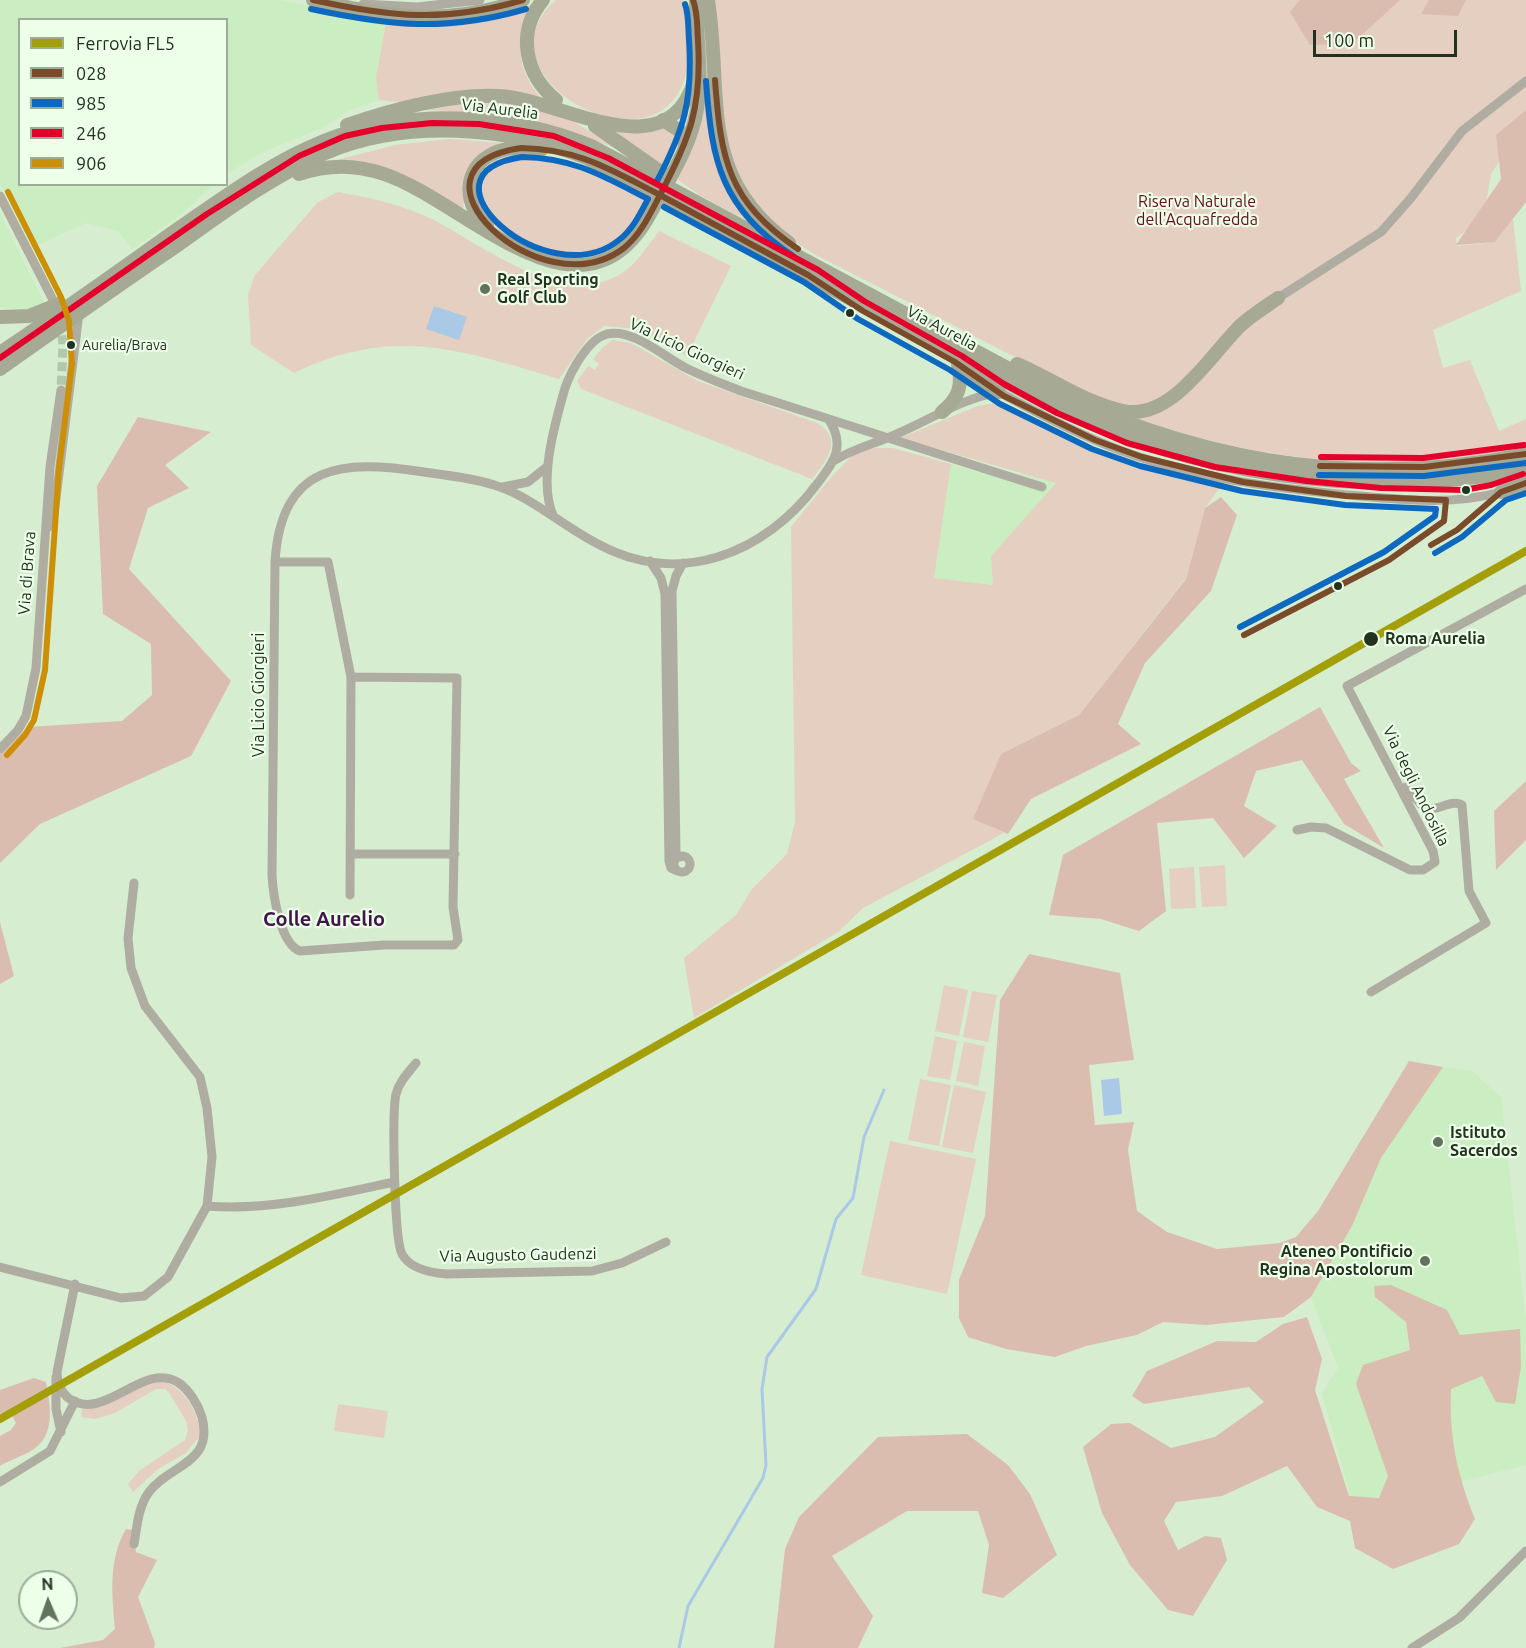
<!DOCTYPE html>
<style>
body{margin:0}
#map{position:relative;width:1526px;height:1648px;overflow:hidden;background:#d6edd0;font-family:Ubuntu,sans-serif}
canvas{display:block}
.legend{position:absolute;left:18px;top:18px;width:210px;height:168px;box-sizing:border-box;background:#edfee9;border:2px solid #9cac98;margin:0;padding:8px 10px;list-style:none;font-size:18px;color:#22321e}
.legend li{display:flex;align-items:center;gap:12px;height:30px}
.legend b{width:30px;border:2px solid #9cac98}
.north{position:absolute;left:18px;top:1570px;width:60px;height:60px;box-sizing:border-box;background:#edfee9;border:2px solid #9cac98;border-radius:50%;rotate:358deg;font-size:16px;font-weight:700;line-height:24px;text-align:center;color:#22321e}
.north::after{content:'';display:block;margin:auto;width:21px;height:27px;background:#61735c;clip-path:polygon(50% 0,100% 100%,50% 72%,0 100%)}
.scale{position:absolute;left:1313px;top:30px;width:144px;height:27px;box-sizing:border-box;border:3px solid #22321e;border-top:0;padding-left:8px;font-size:18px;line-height:21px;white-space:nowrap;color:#22321e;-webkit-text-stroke:4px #edfee9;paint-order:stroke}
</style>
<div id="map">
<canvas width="1526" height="1648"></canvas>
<ul class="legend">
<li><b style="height:8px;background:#a49e09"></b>Ferrovia FL5</li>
<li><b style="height:8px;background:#7a4b2a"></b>028</li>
<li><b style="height:8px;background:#0c69bf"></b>985</li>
<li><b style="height:8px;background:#e4002b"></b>246</li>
<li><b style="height:8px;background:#cc8f06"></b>906</li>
</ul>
<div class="north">N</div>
<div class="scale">100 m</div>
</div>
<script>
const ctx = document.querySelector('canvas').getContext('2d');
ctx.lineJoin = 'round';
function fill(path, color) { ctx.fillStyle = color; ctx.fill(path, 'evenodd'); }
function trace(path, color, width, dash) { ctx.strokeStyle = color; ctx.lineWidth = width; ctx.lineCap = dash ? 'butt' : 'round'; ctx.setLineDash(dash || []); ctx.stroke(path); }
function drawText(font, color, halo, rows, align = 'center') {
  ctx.font = font + ' Ubuntu,sans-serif'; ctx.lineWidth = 4.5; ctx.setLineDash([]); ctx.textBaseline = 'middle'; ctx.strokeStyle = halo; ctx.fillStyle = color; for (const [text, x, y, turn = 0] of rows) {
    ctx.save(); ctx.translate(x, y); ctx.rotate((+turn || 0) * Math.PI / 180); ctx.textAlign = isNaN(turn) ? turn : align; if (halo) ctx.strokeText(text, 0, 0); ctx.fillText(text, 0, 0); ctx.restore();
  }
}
const built = new Path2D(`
 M 0,0 L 281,0 L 388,22 L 377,67 L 379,100 L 352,109 L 324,127 L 261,153 L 227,174 L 226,20 L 20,20 L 20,184 L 213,185 L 179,216 L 132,249 L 118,231 L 86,223 L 32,248 L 0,183 Z
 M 0,213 L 44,302 L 27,309 L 0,307 Z
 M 951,464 L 1018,482 L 1021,473 L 1057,483 L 991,556 L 993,585 L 934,578 Z
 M 1443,1067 L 1472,1071 L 1501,1097 L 1526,1323 L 1526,1465 L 1403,1496 L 1351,1498 L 1322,1393 L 1338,1368 L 1311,1297 L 1352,1226 L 1381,1158 Z`);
const green = new Path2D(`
 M 556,0 L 683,0 C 733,217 454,89 556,0 Z
 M 715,0 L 1526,0 L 1526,121 L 1491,174 L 1486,203 L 1468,229 L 1456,238 L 1457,246 L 1495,242 L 1513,219 L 1521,291 L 1433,330 L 1443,368 L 1470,360 L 1499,431 L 1526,419 L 1526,446 C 1399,476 1261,462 1138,420 L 816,255 L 789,238 L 758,211 L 729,158 L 723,113 Z
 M 532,4 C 516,39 515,70 542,99 L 406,103 L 379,100 L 376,77 L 386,24 C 434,28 487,22 532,4 Z
 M 707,58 L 715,152 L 735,200 L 755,225 L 701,196 L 677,179 C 696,139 706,103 707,58 Z
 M 482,101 L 506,102 L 570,119 L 619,150 C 553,122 498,113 427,110 Z
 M 662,127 L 680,139 L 664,166 L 615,132 L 634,133 Z
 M 449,139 L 504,143 L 482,152 L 469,167 L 463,209 L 362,163 L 337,160 L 395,145 Z
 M 535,154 L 581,168 L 648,200 C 624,259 575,272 520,241 C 511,236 495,230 489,221 C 483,214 479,205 474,198 L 478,173 L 500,155 Z
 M 338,192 C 372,198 403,205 434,220 C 483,246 562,308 619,275 C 636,265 647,247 659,231 L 731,266 L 687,356 L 638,329 L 604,326 L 587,339 L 559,379 C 461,350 393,325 294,373 L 251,345 L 248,295 L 255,275 L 318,202 Z
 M 613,340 L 631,343 L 698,381 L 817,423 C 844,438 827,461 812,479 L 581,389 L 577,381 L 588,366 L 595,370 L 599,364 L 593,359 L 603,347 Z
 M 996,403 L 1086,445 L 1134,462 L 1223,483 L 1205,508 L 1186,578 L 1079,715 L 1001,754 L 974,818 L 1004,833 L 863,908 L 838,932 L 694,1018 L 684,958 L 736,915 L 752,889 L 787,854 L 795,822 L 791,527 L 833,475 L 853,455 L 870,448 L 893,448 L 951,464 L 934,578 L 993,585 L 991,556 L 1056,483 L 900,438 L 978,406 Z
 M 1225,865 L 1227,906 L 1202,907 L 1199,867 Z
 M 1194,867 L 1196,908 L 1171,909 L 1169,869 Z
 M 944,985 L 968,990 L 959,1036 L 935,1031 Z
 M 972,991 L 997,995 L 988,1042 L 963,1037 Z
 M 935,1036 L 957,1041 L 950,1080 L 927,1076 Z
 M 964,1042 L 985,1046 L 978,1086 L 956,1081 Z
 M 920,1079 L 951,1085 L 939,1146 L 908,1140 Z
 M 954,1085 L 986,1092 L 973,1153 L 942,1147 Z
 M 890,1141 L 976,1159 L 947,1294 L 861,1275 Z
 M 164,1381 C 186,1390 197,1411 201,1434 L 186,1453 L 158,1469 L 133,1492 L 128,1484 L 139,1471 L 185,1440 L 188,1430 L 186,1421 L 170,1394 L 165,1389 L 156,1389 L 115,1413 L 95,1419 L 81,1417 L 83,1406 C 113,1407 135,1385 164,1381 Z
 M 338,1404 L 388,1411 L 384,1438 L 334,1431 Z`);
const forest = new Path2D(`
 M 1300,0 L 1400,0 L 1352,44 L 1310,45 L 1290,12 Z
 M 1429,0 L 1466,0 L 1458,16 L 1421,14 Z
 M 1526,110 L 1526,202 L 1495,242 L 1456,245 L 1501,179 L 1496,135 Z
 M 138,417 L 211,432 L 165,465 L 189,488 L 148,508 L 129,569 L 231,681 L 191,756 L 40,824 L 0,863 L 0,754 L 28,727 L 122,721 L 152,695 L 151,644 L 103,614 L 97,486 Z
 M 1221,497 L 1237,515 L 1211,591 L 1145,663 L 1118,724 L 1141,744 L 1031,799 L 1008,834 L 973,819 L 1001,754 L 1079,715 L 1186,579 L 1205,508 Z
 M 1320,707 L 1351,763 L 1361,771 L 1344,779 L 1384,848 L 1344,824 L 1302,760 L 1256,771 L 1244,806 L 1277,826 L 1244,858 L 1213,818 L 1157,823 L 1166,911 L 1139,931 L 1101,919 L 1049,915 L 1063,855 Z
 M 1526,781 L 1526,840 L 1496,870 L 1494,811 Z
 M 0,922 L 14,976 L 0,984 Z
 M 1029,954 L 1120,973 L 1134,1060 L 1089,1065 L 1095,1125 L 1134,1122 L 1128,1150 L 1137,1211 L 1167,1232 L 1217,1249 L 1280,1243 L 1296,1237 L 1318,1211 L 1409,1061 L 1443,1067 L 1381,1158 L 1352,1226 L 1311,1297 L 1284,1317 L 1206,1325 L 1163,1322 L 1137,1335 L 1086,1346 L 1055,1357 L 1006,1349 L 968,1337 L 959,1318 L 959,1280 L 985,1216 L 1000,1000 Z
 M 1391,1285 L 1447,1310 L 1460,1335 L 1520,1329 L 1521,1367 L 1515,1404 L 1496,1402 L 1482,1376 L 1451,1389 C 1449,1437 1457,1474 1475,1519 L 1459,1544 L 1393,1569 L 1355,1548 L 1350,1521 L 1317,1507 L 1287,1466 L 1222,1496 L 1176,1502 L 1164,1521 L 1178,1550 L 1205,1536 L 1221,1538 L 1227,1560 L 1193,1616 L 1168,1610 L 1130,1565 L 1102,1513 L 1083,1447 L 1111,1424 L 1130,1423 L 1171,1448 L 1215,1437 L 1264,1402 L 1249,1387 L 1144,1404 L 1132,1396 L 1147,1371 L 1217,1341 L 1256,1342 L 1283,1324 L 1307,1317 L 1322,1359 L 1315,1390 L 1349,1496 L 1379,1498 L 1388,1476 L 1356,1384 L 1363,1365 L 1410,1350 L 1406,1322 L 1375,1297 L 1374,1286 Z
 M 34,1378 L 46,1382 C 50,1404 56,1434 34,1449 C 24,1456 11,1459 0,1466 L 0,1436 L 11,1430 L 16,1423 L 9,1410 L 0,1414 L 0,1390 Z
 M 967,1434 L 1008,1465 L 1030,1494 L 1057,1555 L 1003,1598 L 982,1593 L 989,1545 L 978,1511 L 907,1511 L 832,1556 L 873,1616 L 858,1648 L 774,1648 L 785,1549 L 799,1517 L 878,1437 Z
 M 126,1529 L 133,1530 L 136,1552 L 157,1560 L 138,1597 L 155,1643 L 154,1648 L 60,1648 L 103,1640 L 115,1629 C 112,1594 108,1560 126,1529 Z`);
const water = new Path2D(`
 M 434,306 L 467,317 L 459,340 L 426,329 Z
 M 1119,1078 L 1122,1114 L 1104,1116 L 1101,1080 Z`);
const stream = new Path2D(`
 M 679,1648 L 688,1606 L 763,1478 L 766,1465 L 762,1389 L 767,1357 L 816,1289 L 836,1219 L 853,1198 L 864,1137 L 884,1090`);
const minorTunnel = new Path2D(`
 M 60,322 L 63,344 L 61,390`);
const minor = new Path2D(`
 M 363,4 L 417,7 L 480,0
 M 0,196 L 53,300
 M 1278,298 L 1381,232 L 1411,198 L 1462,131 L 1526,81
 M 835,460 C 854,449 867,446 887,438 C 924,424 958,399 999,392 C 1039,414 1079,435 1122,451 C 1198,479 1280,489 1360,496 C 1406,500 1455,505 1501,492
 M 503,487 L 528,482 L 548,466
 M 553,515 C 538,481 555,423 565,388 C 571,371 588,339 607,334 C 633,328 664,357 686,368 C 704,377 723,384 741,391 L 1042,487
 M 49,527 L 54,514 L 79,313
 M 650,561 L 661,578 L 665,594 L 669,861 L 671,868 L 678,871
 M 275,562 L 328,562 L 351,677 L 350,895
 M 351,677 L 457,678 L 453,907 L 458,940 L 454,945 L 384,945 L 300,951 C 280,944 273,894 272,875 L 275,562 C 281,463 342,459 424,472 C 449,476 475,478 500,487 C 536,500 564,527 598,544 C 679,588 765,554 817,484 C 834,462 846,446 829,420
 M 0,749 L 18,730 L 26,716 L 36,668 L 50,467 L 61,390
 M 1297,830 L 1311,827 L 1326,828 L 1410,870 L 1423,870 L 1435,862 L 1433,851 L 1347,686 L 1526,589
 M 350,854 L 455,854
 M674 864a8 8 0 1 1 16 0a8 8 0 1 1-16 0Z
 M 680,857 L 676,854 L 672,591 L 676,576 L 683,563
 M 1371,992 L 1486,923 L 1469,891 L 1462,805 C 1451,799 1438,811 1425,809 L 1406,787
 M 416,1063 C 408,1073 399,1082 396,1094 C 392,1112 394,1239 402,1254 C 410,1269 433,1273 447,1274 L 592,1271 L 622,1263 L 666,1242
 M 207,1206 C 269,1211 334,1195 394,1182
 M 0,1267 L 121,1298 L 144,1296 L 168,1277 L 207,1206 L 212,1157 L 207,1108 L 200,1077 L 145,1006 L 131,968 L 128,938 L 134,883
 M 75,1284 L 57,1372 C 57,1382 60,1390 67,1397 C 103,1426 143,1359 179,1383 C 189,1390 198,1404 202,1417 C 214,1464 170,1464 149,1492 C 138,1507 137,1527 134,1544
 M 56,1377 L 56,1409 L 61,1432
 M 0,1482 L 50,1451 L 75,1401
 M 1412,1648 L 1459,1618 L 1526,1551`);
const highway = new Path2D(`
 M 313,0 C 391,17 445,27 523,0
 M 543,0 C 516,32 525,75 556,100
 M 708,0 C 723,98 697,176 789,243
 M 663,120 L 683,133 L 685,148
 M 347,125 C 390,110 453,93 499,96 C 559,98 669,174 695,78
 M 595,126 L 668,177
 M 299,174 C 328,164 355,164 384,174 C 466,201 584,339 651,212 C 669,179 691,146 697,109 C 703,72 696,36 696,0
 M 487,226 C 463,205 462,168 494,153 C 509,146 526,148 541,150
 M 0,317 L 29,316 L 59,304
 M 0,353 C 58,314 115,274 172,233 C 220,200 269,163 324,141 C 406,108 510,112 591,146 L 1024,377 C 1184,459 1348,491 1526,454
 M 1017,364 C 1052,379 1085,403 1123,411 C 1172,421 1210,355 1241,325 C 1252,315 1265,307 1278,298
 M 960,365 L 999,392
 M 0,369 C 58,328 116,287 175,247 C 223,213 271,177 325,153 C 406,119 507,126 587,158 L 1046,403 C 1196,476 1361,500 1526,470
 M 942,412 C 959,398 963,385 958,364
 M 1501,492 L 1526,483`);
const bus1 = new Path2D(`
 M 313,0 C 391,17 445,23 523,0
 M 715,80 C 721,161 728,201 798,249
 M 521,148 C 579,149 611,170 660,195 C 650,214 641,234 624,248 C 540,312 390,167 521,148 Z
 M 660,195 L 808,275 L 863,311 L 955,362 L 1004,396 L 1095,440 L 1142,457 L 1243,482 L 1346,496 L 1446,500 L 1444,521 L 1389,560 L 1244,635
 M 660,195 C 690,138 702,107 698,41 C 697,28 698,12 693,0
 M 1320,466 L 1424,467 L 1526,454
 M 1431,545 L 1457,530 L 1501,492 L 1526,483`);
const bus2 = new Path2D(`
 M 311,9 C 391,26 446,32 526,9
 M 706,81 C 712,164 721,207 793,256
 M 522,157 C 574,158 603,176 648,199 C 640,214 633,229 619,240 C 548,297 408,174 522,157 Z
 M 656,183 C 684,130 693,101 689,40 C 688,28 689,15 685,4
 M 664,207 L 804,282 L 858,319 L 950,370 L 1000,404 L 1092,449 L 1140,466 L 1242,491 L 1345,505 L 1436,509 L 1435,516 L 1384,552 L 1240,627
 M 1319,475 L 1424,476 L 1526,463
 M 1435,553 L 1462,537 L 1506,500 L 1526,493`);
const bus3 = new Path2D(`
 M 0,358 L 207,214 L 299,156 L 345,136 L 382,128 L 432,123 L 479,124 L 554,136 L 608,158 L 818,270 L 864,301 L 962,356 L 1004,384 L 1057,413 L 1127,443 L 1215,467 L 1307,481 L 1381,488 L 1464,490 L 1491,485 L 1523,474
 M 1321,457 L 1423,458 L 1524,445`);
const bus4 = new Path2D(`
 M 7,755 L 25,735 L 34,720 L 45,670 L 59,468 L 72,364 L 69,321 L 61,297 L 8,192`);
const rail1 = new Path2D(`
 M 0,1419 L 1526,551`);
const markers = [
 [485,289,6,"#61735c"],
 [850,313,5,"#22321e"],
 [71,345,5,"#22321e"],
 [1466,490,5,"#22321e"],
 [1338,586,5,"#22321e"],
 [1371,639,8,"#22321e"],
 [1438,1142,6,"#61735c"],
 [1425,1261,6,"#61735c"]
];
const busNames = [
 ["Aurelia/Brava",82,345]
];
const streetNames = [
 ["Via Aurelia",500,109,7],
 ["Via Aurelia",942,328,28],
 ["Via Licio Giorgieri",687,349,25],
 ["Via di Brava",27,573,-86],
 ["Via Licio Giorgieri",259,695,-90],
 ["Via degli Andosilla",1416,786,64],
 ["Via Augusto Gaudenzi",518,1255,-1]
];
const parkNames = [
 ["Riserva Naturale",1197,202],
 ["dell'Acquafredda",1197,220]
];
const poiNames = [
 ["Real Sporting",497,280],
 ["Golf Club",497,298],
 ["Istituto",1450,1133],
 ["Sacerdos",1450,1151],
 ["Ateneo Pontificio",1413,1252,"right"],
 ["Regina Apostolorum",1413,1270,"right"]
];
const stopNames = [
 ["Roma Aurelia",1385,639]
];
const quarterNames = [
 ["Colle Aurelio",324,919]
];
fill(built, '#caeec1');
fill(green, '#e4cfc1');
fill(forest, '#dbbdb0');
fill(water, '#a9c9e7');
trace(stream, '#a9c9e7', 3);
trace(minorTunnel, '#b2c8ac', 9, [9, 4.5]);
trace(minor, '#afada1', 9);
trace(highway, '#a6aa95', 14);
trace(bus1, '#7a4b2a', 6);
trace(bus2, '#0c69bf', 6);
trace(bus3, '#e4002b', 6);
trace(bus4, '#cc8f06', 6);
trace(rail1, '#a49e09', 8);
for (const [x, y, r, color] of markers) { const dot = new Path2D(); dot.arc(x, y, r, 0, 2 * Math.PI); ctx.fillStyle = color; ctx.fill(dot); trace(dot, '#edfee9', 2); }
drawText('14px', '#22321e', '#edfee9', busNames, 'left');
drawText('16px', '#22321e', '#edfee9', streetNames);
drawText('16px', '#640e1b', '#edfee9', parkNames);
drawText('bold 16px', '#22321e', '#edfee9', poiNames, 'left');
drawText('bold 16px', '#22321e', '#edfee9', stopNames, 'left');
drawText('bold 20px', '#40164a', '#edfee9', quarterNames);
</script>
